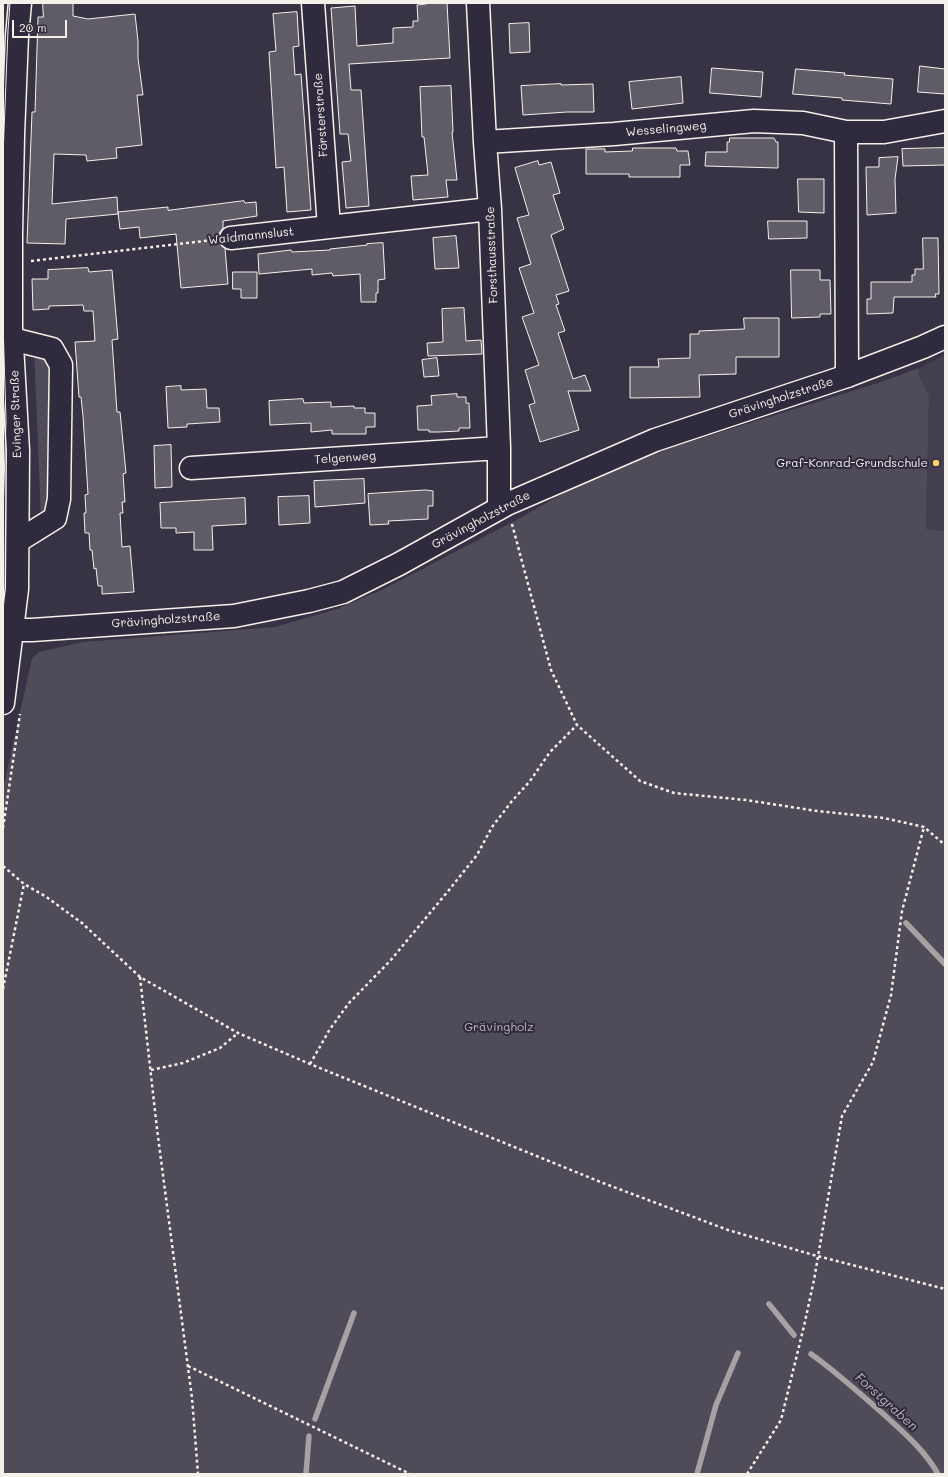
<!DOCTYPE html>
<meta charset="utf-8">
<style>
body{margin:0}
#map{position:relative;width:948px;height:1477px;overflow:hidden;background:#373244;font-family:Mali,sans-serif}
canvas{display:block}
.frame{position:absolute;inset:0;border:4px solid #f4f1e8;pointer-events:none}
.scale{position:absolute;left:12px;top:20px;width:55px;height:18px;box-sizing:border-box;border:2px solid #f4f1e8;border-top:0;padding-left:5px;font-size:12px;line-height:14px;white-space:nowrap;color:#f4f1e8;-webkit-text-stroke:3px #2f2a3d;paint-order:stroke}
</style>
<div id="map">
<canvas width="948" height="1477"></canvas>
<div class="frame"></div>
<div class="scale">20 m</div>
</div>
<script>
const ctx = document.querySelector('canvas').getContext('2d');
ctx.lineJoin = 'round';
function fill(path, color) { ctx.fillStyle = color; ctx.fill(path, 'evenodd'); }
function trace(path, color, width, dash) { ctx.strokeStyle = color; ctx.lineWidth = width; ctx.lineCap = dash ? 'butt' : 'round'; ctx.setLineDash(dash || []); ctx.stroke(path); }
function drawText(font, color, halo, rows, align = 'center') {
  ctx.font = font + ' Mali,sans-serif'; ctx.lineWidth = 4; ctx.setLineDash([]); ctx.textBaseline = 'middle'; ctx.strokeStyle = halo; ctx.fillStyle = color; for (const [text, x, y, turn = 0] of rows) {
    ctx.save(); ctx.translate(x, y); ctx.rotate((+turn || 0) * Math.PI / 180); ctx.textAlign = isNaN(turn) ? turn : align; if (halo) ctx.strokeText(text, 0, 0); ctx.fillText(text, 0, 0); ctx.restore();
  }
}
const built = new Path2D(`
 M 945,355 L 945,531 L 926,529 L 929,397 L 918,373 L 919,368 Z`);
const green = new Path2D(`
 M 34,348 L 50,361 L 48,510 L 41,519 Z
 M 919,368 L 918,373 L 929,397 L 926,529 L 945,531 L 945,1474 L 3,1474 L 3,789 L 32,658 L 39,652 L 83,642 L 275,627 L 337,609 L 384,589 L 518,519 L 609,467 L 881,382 Z`);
const stream = new Path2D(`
 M 906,923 L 945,964
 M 769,1304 L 794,1335
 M 811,1354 C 835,1371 857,1391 880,1411 C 901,1430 924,1449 938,1474
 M 315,1419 L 354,1313
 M 306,1474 L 309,1436
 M 697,1474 L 716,1405 L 738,1353`);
const building = new Path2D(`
 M 43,3 L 73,3 L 73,16 L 88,19 L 135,14 L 138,41 L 138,58 L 143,95 L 137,95 L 142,145 L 116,148 L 117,158 L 87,161 L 86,155 L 54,154 L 52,204 L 117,197 L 118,214 L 66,219 L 65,244 L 27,243 L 32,112 L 35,112 L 38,17 L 43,17 Z
 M 426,3 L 447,3 L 450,58 L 349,64 L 351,90 L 361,90 L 369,206 L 346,208 L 342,162 L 351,161 L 348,134 L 340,134 L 331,8 L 355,6 L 357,46 L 393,43 L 393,28 L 413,27 L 413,21 L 418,21 L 417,5 L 426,4 Z
 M 297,12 L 299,46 L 293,47 L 295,75 L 301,74 L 311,210 L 287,212 L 284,167 L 276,168 L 269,52 L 276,51 L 273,14 Z
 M 529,23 L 530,52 L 510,53 L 509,24 Z
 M 920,66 L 945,69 L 945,94 L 918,92 Z
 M 712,68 L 763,72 L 761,97 L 710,93 Z
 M 796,69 L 845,73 L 844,75 L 893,79 L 891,104 L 842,100 L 842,98 L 793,94 Z
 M 681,77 L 683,103 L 632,109 L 629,82 Z
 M 561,84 L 561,85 L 593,84 L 594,112 L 567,112 L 523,115 L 521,86 Z
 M 451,86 L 453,132 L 452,132 L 457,180 L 446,180 L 448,197 L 413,200 L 411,176 L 428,175 L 424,137 L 422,137 L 420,87 Z
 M 730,138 L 774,138 L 776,142 L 778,142 L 778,168 L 705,166 L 706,152 L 727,152 L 727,142 L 729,142 Z
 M 633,148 L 676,148 L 677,151 L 688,151 L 690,165 L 680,165 L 680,177 L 629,177 L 629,174 L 586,174 L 586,149 L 605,149 L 605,152 L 632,151 Z
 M 945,148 L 945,165 L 903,166 L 902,149 Z
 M 898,157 L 895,179 L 896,213 L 867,215 L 866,167 L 879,167 L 879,158 Z
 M 538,161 L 539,165 L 551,162 L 560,193 L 553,195 L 564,229 L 551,235 L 569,291 L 556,295 L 559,304 L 556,305 L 565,331 L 558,333 L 573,379 L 585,375 L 591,391 L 568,391 L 579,430 L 540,442 L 529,405 L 535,403 L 525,370 L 539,365 L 522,317 L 534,313 L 519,268 L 531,264 L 517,218 L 529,215 L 515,168 Z
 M 798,179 L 824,179 L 824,213 L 799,212 Z
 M 244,201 L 245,203 L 256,202 L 257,216 L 223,221 L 223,228 L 219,233 L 219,240 L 221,245 L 225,248 L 228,284 L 181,288 L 176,234 L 140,238 L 139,227 L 120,229 L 118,212 L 168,207 L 168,210 Z
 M 768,221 L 807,221 L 807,238 L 769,239 Z
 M 456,236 L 459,268 L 435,269 L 433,238 Z
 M 923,238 L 938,238 L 939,294 L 935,294 L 936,297 L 894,297 L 893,313 L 867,314 L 867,299 L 871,299 L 871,282 L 912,282 L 912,275 L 915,275 L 915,269 L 923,269 Z
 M 383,243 L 385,279 L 378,280 L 378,293 L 376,293 L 376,302 L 361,302 L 360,274 L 333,276 L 332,273 L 312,275 L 312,269 L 259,274 L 258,254 L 291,250 L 292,252 L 330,250 L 330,249 L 367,245 L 367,244 Z
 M 88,268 L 89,272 L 112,270 L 118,339 L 112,340 L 117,412 L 120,412 L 126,473 L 123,474 L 125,502 L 122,502 L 123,513 L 120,513 L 122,547 L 130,546 L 134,592 L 102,594 L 102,586 L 98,586 L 96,568 L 94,569 L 92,550 L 90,550 L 89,533 L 85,533 L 84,513 L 86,513 L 85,495 L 88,494 L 83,416 L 81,397 L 79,397 L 75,342 L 95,341 L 93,311 L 84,311 L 83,305 L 49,306 L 49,309 L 33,310 L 32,279 L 48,279 L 48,270 Z
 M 791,270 L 820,270 L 820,280 L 830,280 L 831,314 L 820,314 L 820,317 L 792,318 Z
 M 233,272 L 257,272 L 257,298 L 241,298 L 241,289 L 233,289 Z
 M 464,308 L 466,341 L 481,340 L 482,354 L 428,356 L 427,343 L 443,342 L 442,309 Z
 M 744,318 L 779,318 L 779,357 L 736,357 L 736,374 L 699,375 L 700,397 L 630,398 L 630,367 L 659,367 L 658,359 L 690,358 L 690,334 L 699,334 L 699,331 L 744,329 Z
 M 437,358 L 439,376 L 424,377 L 422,360 Z
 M 181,386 L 181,390 L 206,389 L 207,408 L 219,408 L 220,422 L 187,424 L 187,427 L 168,428 L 166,387 Z
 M 457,394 L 457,397 L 466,397 L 466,403 L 469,403 L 470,428 L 459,428 L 459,431 L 439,432 L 429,432 L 429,430 L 418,430 L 417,406 L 432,405 L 431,396 Z
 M 303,399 L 304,403 L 331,402 L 331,407 L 354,406 L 354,408 L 365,408 L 365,413 L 375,413 L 375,427 L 366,427 L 366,434 L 332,434 L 332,430 L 311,432 L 311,423 L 270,425 L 269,401 Z
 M 171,445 L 172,487 L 155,488 L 154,446 Z
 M 364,479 L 365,503 L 315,507 L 314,481 Z
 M 426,490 L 433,491 L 433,506 L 428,506 L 428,519 L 388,521 L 389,524 L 370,525 L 368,494 Z
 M 309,496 L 310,523 L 279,525 L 278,497 Z
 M 245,498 L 246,524 L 212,526 L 213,550 L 194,550 L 194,532 L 176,533 L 176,528 L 161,528 L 160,503 Z`);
const path = new Path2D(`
 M 31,261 L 213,240
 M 512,524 L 551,670 L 577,725 L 640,781 L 674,793 L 746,800 L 817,811 L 884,818 L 924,827 L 945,845
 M 3,828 L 20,714
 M 3,866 L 24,884 L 45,896 L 82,923 L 140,977 L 238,1033 L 310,1064 L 603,1183 L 728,1230 L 817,1256 L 945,1289
 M 140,977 L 157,1129 L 192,1398 L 198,1474
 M 3,989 L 24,884
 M 310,1064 L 330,1029 L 349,1003 L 390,961 L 449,890 L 477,855 L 492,827 L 512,801 L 530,781 L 550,752 L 577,725
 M 151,1070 L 183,1063 L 220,1048 L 238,1033
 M 188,1366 L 410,1474
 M 747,1474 L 781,1420 L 804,1326 L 814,1280 L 842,1116 L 873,1062 L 891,995 L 902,911 L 924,827`);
const minor = new Path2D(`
 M 313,3 L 329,227
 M 478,3 L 485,142 L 490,209 L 499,448 L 499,508
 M 846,132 L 884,132 L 945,121
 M 485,142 L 614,134 L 754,121 L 803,123 L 846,132 L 847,376
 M 231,238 L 490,209
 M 12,339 L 52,349 L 61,365 L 59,499 L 55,518 L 18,541
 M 191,468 L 499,448`);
const major = new Path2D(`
 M 3,630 L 32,630 L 234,616 L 309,601 L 343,592 L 399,564 L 507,504 L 655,440 L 847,376 L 923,347 L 945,337
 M 3,703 L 17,589 L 18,451 L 11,327 L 11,234 L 13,135 L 17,36 L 20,3`);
const tram = new Path2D(`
 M 3,156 L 8,30 L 10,3
 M 3,323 L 6,420 L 3,516`);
const markers = [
 [936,463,4,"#ffd166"]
];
const streetNames = [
 ["Försterstraße",321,115,-94],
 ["Wesselingweg",666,129,-5],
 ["Waidmannslust",251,236,-6],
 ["Forsthausstraße",492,255,-92],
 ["Grävingholzstraße",781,398,-18],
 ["Evinger Straße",16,414,-92],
 ["Telgenweg",345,458,-4],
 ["Grävingholzstraße",481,520,-28],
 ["Grävingholzstraße",166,620,-4]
];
const poiNames = [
 ["Graf-Konrad-Grundschule",928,463]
];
const parkNames = [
 ["Grävingholz",499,1027]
];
const waterNames = [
 ["Forstgraben",886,1402,42]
];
fill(built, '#433f4e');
fill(green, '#504b59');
trace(stream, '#a6a2a4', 5.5);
fill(building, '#5f5c67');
trace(building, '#f4f1e8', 1);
trace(minor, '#f4f1e8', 25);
trace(major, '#f4f1e8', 25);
trace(path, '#f4f1e8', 2.5, [3, 3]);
trace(minor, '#2f2a3d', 22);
trace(major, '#2f2a3d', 22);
trace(tram, '#f4f1e8', 1);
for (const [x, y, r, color] of markers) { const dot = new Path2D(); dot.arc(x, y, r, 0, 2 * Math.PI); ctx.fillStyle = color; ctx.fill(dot); trace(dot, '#2f2a3d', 1.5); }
drawText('12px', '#f4f1e8', '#2f2a3d', streetNames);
drawText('12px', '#f4f1e8', '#2f2a3d', poiNames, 'right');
drawText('12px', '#bbb7b6', '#2f2a3d', parkNames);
drawText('italic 13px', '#bab6b5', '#2f2a3d', waterNames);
</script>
